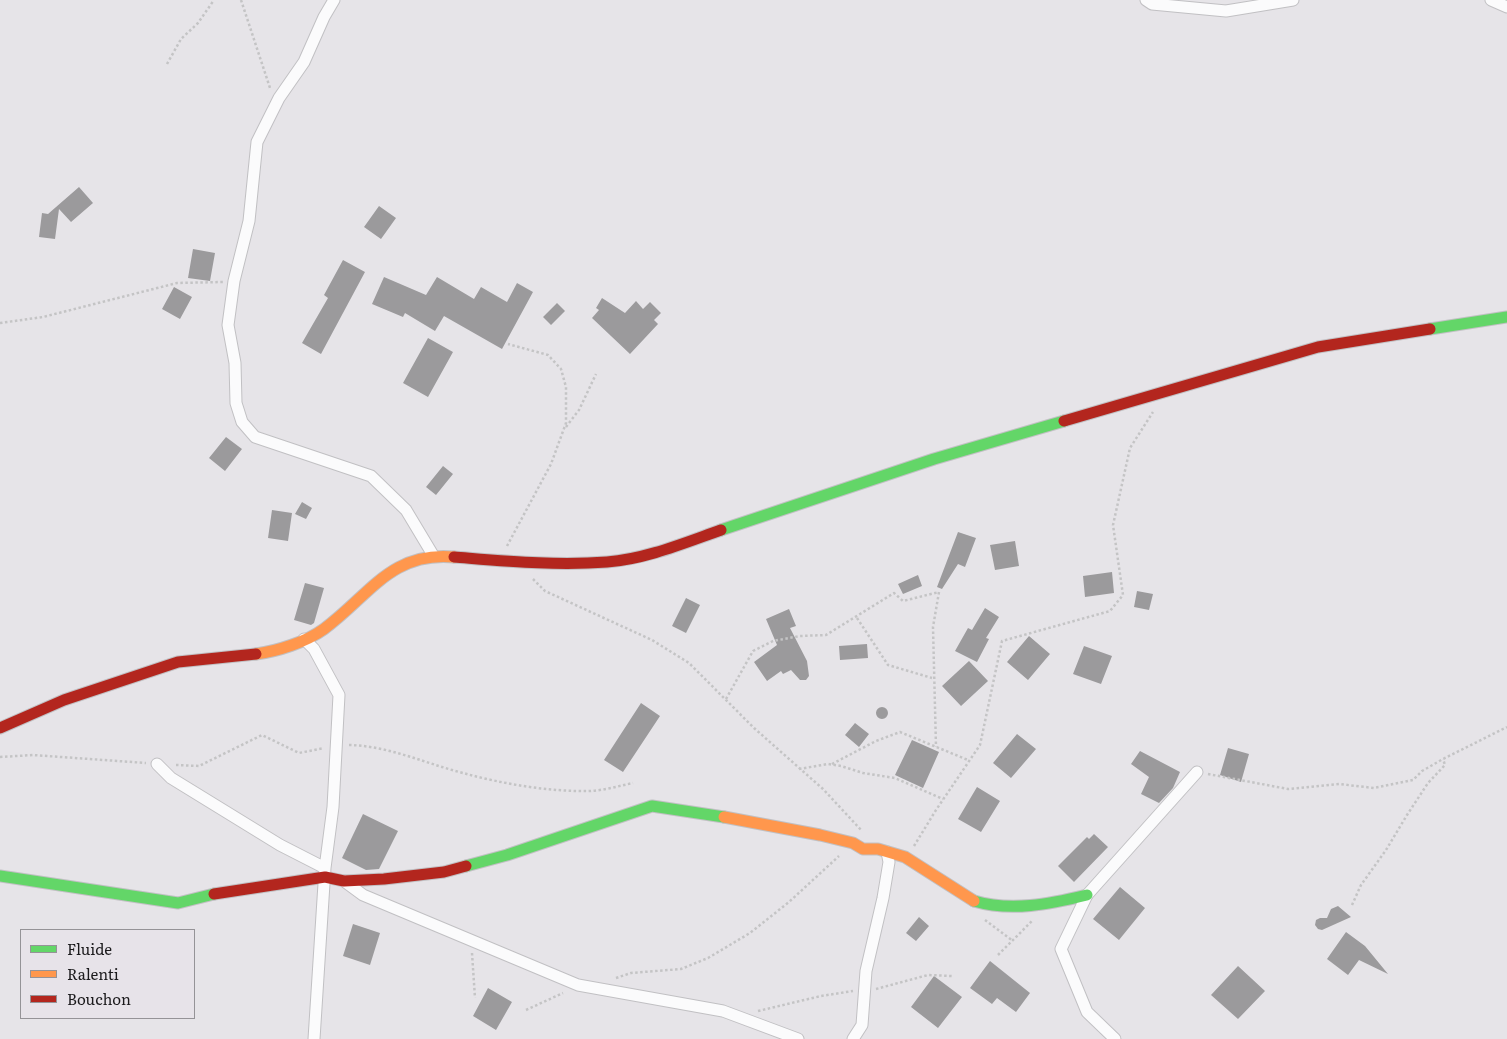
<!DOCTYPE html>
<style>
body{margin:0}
#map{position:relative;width:1507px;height:1039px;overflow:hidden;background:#e6e4e8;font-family:Literata,serif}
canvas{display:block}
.legend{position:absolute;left:20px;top:929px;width:175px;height:90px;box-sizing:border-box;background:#e7e3e9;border:1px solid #959397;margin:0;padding:6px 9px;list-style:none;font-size:15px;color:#1b1a1c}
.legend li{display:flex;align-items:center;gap:10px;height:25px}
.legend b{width:25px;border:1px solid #959397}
</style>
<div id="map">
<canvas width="1507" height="1039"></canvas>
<ul class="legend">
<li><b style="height:6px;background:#63d668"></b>Fluide</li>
<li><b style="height:6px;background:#ff974d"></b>Ralenti</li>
<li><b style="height:6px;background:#b3261e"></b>Bouchon</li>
</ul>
</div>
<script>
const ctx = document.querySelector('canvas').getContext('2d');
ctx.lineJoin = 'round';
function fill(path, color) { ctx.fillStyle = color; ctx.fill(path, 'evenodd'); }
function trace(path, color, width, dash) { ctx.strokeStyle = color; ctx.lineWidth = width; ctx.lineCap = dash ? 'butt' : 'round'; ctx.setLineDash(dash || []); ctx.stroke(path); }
const building = new Path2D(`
 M 79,187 L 93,203 L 71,222 L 59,209 L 55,239 L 39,237 L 42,213 L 48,214 Z
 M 379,206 L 396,218 L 381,239 L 364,227 Z
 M 193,249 L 215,253 L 210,281 L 188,278 Z
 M 343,260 L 365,272 L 321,354 L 302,343 L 328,298 L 324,295 Z
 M 384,277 L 426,295 L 437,277 L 474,299 L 481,287 L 507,302 L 517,283 L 533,292 L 502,349 L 444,316 L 435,331 L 405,313 L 403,317 L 372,304 Z
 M 174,287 L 192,297 L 180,319 L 162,309 Z
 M 602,298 L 625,313 L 636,301 L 643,309 L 650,302 L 661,313 L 654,320 L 658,324 L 630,354 L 592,318 L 599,310 L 596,308 Z
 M 557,303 L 565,311 L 551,325 L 543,317 Z
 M 428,338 L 453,352 L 428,397 L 403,383 Z
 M 226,437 L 242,449 L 225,471 L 209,458 Z
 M 443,466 L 453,474 L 436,495 L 426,487 Z
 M 302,502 L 312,508 L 306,519 L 295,514 Z
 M 272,510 L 292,513 L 288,541 L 268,538 Z
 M 958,532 L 976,538 L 965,567 L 958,564 L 942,589 L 937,587 Z
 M 1015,541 L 1019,566 L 995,570 L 990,545 Z
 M 1112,572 L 1114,593 L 1085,597 L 1083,576 Z
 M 918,575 L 922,586 L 903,594 L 898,584 Z
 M 305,583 L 324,588 L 314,623 L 311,625 L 294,620 Z
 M 1137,591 L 1153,594 L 1149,610 L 1134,607 Z
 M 686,598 L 700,605 L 686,633 L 672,626 Z
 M 985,608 L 999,617 L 986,638 L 989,639 L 977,662 L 955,651 L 968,628 L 972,630 Z
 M 789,609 L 796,626 L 790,628 L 807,661 L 809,676 L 806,680 L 800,680 L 791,670 L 783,674 L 781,671 L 767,681 L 754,662 L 777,645 L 766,619 Z
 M 1029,636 L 1050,654 L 1028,680 L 1007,662 Z
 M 867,644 L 868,658 L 840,660 L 839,646 Z
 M 1084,646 L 1112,656 L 1101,684 L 1073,674 Z
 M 969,661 L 988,681 L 961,706 L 942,686 Z
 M 641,703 L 660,716 L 623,772 L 604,760 Z
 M876 713a6 6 0 1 1 12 0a6 6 0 1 1-12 0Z
 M 855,723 L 869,734 L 859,747 L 845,735 Z
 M 1017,734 L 1036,749 L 1011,778 L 993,763 Z
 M 912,740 L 939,752 L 923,788 L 895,775 Z
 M 1228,748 L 1249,754 L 1241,782 L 1220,775 Z
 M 1140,751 L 1180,772 L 1173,788 L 1159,803 L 1141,794 L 1149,777 L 1131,764 Z
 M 977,787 L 1000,801 L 981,832 L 958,819 Z
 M 363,814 L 398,831 L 379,869 L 366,870 L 342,858 Z
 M 1094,834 L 1108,847 L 1074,882 L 1058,866 L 1087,837 L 1089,839 Z
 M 1120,887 L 1145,908 L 1119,940 L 1093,919 Z
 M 1338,906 L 1351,917 L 1322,930 L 1318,929 L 1315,925 L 1316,920 L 1320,918 L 1327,918 L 1331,909 Z
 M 919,917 L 929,926 L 916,941 L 906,933 Z
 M 353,924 L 380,933 L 370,965 L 343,956 Z
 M 1346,932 L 1365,946 L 1388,974 L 1359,960 L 1348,975 L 1327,959 Z
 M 990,961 L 1030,993 L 1016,1012 L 997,998 L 992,1004 L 970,988 Z
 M 1238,966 L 1265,991 L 1238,1019 L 1211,995 Z
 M 934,976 L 962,997 L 938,1028 L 911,1007 Z
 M 488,988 L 512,1002 L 496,1030 L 473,1016 Z`);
const path = new Path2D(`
 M 241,0 L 270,88
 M 167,64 L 181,39 L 198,23 L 214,0
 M 0,323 L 43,317 L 177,283 L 223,282
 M 566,427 L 579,410 L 596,374
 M 507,546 L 551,464 L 566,423 L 566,387 L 561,369 L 548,355 L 508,344
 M 533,579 L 545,591 L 652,640 L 689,663 L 754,728 L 823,789 L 862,831
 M 857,618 L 888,665 L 932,678
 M 726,699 L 753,651 L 773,641 L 800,636 L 826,635 L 894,593 L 903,601 L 939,592 L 933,627 L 936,747
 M 349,745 C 389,746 424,763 463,773 C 503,784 550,792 591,791 C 605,790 619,786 633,783
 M 0,757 L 33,755 L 146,763
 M 832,764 L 876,741 L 900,732 L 968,760
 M 176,765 L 199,766 L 262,735 L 299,753 L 324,748
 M 799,769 L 828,764 L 841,766 L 863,773 L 895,778 L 943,799
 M 1208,774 L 1288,789 L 1339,784 L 1374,788 L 1413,780 L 1422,771 L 1443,759 L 1507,727
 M 914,846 L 936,810 L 980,745 L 1002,641 L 1110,611 L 1123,595 L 1113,525 L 1130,448 L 1153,412
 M 1352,905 L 1361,885 L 1386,850 L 1407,815 L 1428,783 L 1445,765 L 1443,759
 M 985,920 L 1013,941
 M 472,953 L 475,998
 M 998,955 L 1032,921
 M 616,978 L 631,973 L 681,969 L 708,958 L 750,933 L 789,902 L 839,856
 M 876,989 L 928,975 L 952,976
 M 526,1010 L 563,993
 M 758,1011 L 821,996 L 853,991`);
const street = new Path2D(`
 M 334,0 L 324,17 L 304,62 L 279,98 L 257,142 L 249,221 L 234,281 L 228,325 L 235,363 L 236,403 L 242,422 L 255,437 L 371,476 L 406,510 L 433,555
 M 1146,0 L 1152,4 L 1226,11 L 1293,0
 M 1491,0 L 1507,7
 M 304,639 L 314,649 L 339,695 L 333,807 L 325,868 L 314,1039
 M 157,764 L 171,778 L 280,845 L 325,868
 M 344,881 L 363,895 L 578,985 L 723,1011 L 798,1039
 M 853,1039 L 862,1025 L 866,971 L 883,898 L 889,862 L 887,852
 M 1115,1039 L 1087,1012 L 1061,949 L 1087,895 L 1197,772`);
const fast = new Path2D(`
 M 1430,329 L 1507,317
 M 721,530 L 934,459 L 1064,421
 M 466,866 L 507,855 L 652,806 L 724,817
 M 0,876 L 178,903 L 214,894
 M 974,901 C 1011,912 1050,904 1087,895`);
const slow = new Path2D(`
 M 256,654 C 278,651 306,642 324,629 C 369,596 391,551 454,557
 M 724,817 L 820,835 L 853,843 L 863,849 L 878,849 L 905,857 L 974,901`);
const jam = new Path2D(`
 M 1064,421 L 1318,347 L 1430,329
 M 454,557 C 505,561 556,566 607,562 C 646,559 684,543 721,530
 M 0,728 L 64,700 L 178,662 L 256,654
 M 214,894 L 325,877 L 344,881 L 384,879 L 444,872 L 466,866`);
fill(building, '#9b9a9c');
trace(street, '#c1c0c3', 13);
trace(fast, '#c1c0c3', 13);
trace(slow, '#c1c0c3', 13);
trace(jam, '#c1c0c3', 13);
trace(path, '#c4c4c5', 2.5, [2.5, 2.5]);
trace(street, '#fbfbfc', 11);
trace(fast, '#63d668', 11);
trace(slow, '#ff974d', 11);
trace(jam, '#b3261e', 11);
</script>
